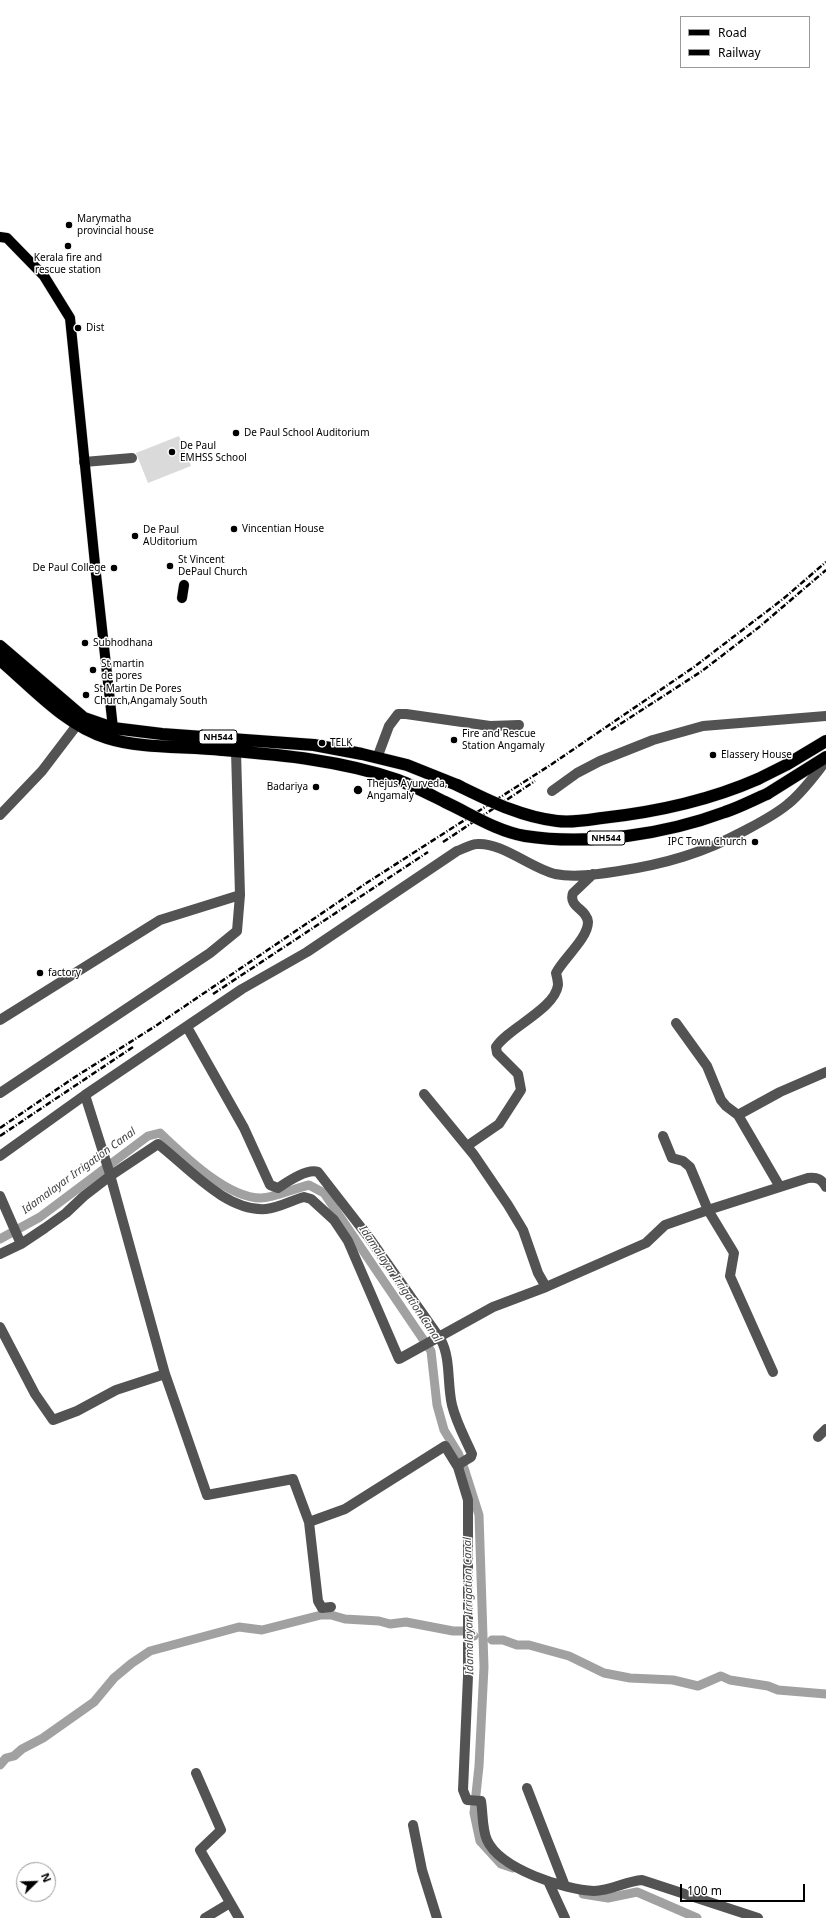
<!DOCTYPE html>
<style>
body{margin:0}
#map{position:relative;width:826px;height:1918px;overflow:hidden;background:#fff;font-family:"Noto Sans",sans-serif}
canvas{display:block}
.legend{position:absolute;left:680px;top:16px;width:130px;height:52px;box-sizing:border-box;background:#fff;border:1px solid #999;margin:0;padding:5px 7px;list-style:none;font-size:12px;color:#000}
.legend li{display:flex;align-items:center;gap:8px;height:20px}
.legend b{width:20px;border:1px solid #999}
.north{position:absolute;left:16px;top:1862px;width:40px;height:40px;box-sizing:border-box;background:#fff;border:1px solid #999;border-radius:50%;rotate:67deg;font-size:11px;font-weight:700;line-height:16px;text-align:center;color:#000}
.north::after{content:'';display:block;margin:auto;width:14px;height:18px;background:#000;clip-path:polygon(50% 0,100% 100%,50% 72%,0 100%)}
.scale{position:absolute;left:680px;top:1884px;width:125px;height:18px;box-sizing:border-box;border:2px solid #000;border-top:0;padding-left:5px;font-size:12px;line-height:14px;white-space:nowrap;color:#000;-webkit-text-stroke:3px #fff;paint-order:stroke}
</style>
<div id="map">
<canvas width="826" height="1918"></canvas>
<ul class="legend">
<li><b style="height:5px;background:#000"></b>Road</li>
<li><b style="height:5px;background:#000"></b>Railway</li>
</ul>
<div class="north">N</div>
<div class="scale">100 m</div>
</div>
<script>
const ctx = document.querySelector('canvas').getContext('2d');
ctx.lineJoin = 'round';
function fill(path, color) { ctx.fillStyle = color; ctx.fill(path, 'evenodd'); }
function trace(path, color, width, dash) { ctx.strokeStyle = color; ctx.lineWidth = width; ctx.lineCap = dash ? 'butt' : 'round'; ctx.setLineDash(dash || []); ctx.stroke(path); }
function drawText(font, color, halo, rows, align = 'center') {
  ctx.font = font + ' "Noto Sans",sans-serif'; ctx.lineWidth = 3; ctx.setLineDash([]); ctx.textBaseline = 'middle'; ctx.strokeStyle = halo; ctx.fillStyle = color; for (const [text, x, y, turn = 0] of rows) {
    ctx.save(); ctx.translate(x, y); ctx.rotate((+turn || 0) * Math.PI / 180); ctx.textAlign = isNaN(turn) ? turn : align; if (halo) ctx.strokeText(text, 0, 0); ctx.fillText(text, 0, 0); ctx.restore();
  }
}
const green = new Path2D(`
 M 179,436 L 191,466 L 148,483 L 136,453 Z`);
const canal = new Path2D(`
 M 0,1239 L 40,1217 L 148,1136 L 160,1133 C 183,1155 227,1198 261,1198 C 273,1198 296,1188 309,1185 L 324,1193 L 431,1351 L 437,1405 L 444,1430 L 458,1453 L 465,1471 L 479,1515 L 484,1667 L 479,1766 L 474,1813 L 480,1841 L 501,1864 L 513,1868
 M 492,1640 L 503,1640 L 517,1645 L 529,1645 L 569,1656 L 604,1673 L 630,1678 L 673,1680 L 698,1686 L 721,1676 L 730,1680 L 768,1686 L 778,1690 L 826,1694
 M 0,1765 L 6,1758 L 14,1756 L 22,1749 L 43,1738 L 94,1702 L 114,1678 L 132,1663 L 150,1651 L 239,1627 L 262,1630 L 321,1615 L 331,1615 L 345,1619 L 379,1621 L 390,1624 L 406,1622 L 453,1631 L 469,1631 L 474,1636
 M 583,1894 L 608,1898 L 637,1892 L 697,1918`);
const minor = new Path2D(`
 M 84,462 L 132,458
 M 377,758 L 389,726 L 398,714 L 406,714 L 490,726 L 519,725
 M 552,791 L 577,773 L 600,761 L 653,740 L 703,726 L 826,716
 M 0,815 L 42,771 L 77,725
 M 0,1020 L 160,920 L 240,895
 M 676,1023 L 707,1066 L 721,1100 L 726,1106 L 738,1115 L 780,1187
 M 187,1027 L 244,1128 L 270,1185 L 278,1188 C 287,1182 307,1168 318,1172 L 370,1239 L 441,1340 C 451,1359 447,1384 452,1405 C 456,1422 465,1438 472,1454 L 471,1457 L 461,1463 L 458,1467
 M 0,1093 L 210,953 L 237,931 L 240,895 L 236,751
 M 424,1094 L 474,1155 L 508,1205 L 523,1230 L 538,1273 L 546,1287 L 646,1243 L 665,1225 L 708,1210 L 808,1178 C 818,1177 821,1179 826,1187
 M 85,1095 L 109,1171 L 165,1374 L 207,1495 L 293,1479 L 309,1522 L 318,1601 L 322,1608 L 331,1607
 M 738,1115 L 780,1092 L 826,1072
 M 663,1136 L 672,1158 L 683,1161 L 690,1167 L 708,1210 L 734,1253 L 730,1276 L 773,1372
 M 467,1146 L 499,1124 L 521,1090 L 518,1074 L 497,1053 L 496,1047 C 508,1028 555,1009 558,985 C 558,981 557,977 556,973 C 564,958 588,938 588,922 C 587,909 568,907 573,893 L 593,874
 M 0,1156 L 85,1095 L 242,989 L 307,952 L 457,851 C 463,849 471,844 477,844 C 501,842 531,868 555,874 C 575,878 599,874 619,871 C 665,864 703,853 744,831 C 759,823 775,815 788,804 C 803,792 814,776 826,761
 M 0,1196 L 21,1244
 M 0,1254 L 21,1244 L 45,1228 L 66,1213 L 84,1196 L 110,1176 L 158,1144 C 188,1167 226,1212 266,1209 C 279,1208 292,1200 304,1197 L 311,1199 L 334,1220 L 348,1241 L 399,1359 L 493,1307 L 546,1287
 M 0,1327 L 35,1394 L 53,1420 L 77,1411 L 116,1390 L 165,1374
 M 818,1437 L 826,1429
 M 309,1522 L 345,1509 L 445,1446 L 458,1467 L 468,1500 L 468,1676 L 463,1790 L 467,1800 L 481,1801 C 483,1813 482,1829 487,1840 C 500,1869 565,1890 594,1891 C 611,1891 626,1881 642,1880 L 758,1918
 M 196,1773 L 221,1830 L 200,1850 L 239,1918
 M 527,1788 L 565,1886
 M 413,1825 L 422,1870 L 437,1918
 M 548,1881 L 565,1918
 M 205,1918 L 230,1903`);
const major = new Path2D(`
 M 0,237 L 7,238 L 44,276 L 70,318 L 96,574 L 113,728 L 109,733
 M 182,598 L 184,585`);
const highway = new Path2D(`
 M 0,646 L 84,718 L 113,728 L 162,734 L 314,745 L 362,754 L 407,765 L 457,785
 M 0,660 C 33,688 65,725 107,738 C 141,749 186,746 222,750 C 281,755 341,760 398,780 C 414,786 429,794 445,802
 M 758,779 L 786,765 L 826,741
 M 767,794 L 826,757`);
const rail = new Path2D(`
 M 611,730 L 702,671 L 758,628 L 826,570
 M 443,842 L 535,781
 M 213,994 L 428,852
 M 0,1128 L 75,1077 L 154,1027 L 368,882 L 552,764 L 694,667 L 783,599 L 826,562
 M 0,1136 L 133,1047`);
const highwayBridge = new Path2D(`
 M 457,785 C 490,801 521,817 557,821 C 572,823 588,820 602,818 C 657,812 708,801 758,779
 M 445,802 C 471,814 496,831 525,836 C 589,846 666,834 725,812 C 740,807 753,800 767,794`);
const markers = [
 [69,225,4,"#000"],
 [68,246,4,"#000"],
 [78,328,4,"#000"],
 [236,433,4,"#000"],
 [172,452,4,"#000"],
 [234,529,4,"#000"],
 [135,536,4,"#000"],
 [170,566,4,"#000"],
 [114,568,4,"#000"],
 [85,643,4,"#000"],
 [93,670,4,"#000"],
 [86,695,4,"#000"],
 [454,740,4,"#000"],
 [322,743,4,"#000"],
 [713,755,4,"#000"],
 [316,787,4,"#000"],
 [358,790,5,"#000"],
 [755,842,4,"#000"],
 [40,973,4,"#000"]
];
const shields = [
 [218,737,38],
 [606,838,38]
];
const shieldNames = [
 ["NH544",218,737],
 ["NH544",606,838]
];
const poiNames = [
 ["Marymatha",77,219],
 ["provincial house",77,231],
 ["Kerala fire and",68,258,"center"],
 ["rescue station",68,270,"center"],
 ["Dist",86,328],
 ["De Paul School Auditorium",244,433],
 ["De Paul",180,446],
 ["EMHSS School",180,458],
 ["Vincentian House",242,529],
 ["De Paul",143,530],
 ["AUditorium",143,542],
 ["St Vincent",178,560],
 ["DePaul Church",178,572],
 ["De Paul College",106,568,"right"],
 ["Subhodhana",93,643],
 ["St martin",101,664],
 ["de pores",101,676],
 ["St Martin De Pores",94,689],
 ["Church,Angamaly South",94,701],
 ["Fire and Rescue",462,734],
 ["Station Angamaly",462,746],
 ["TELK",330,743],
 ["Elassery House",721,755],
 ["Thejus Ayurveda,",367,784],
 ["Angamaly",367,796],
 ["Badariya",308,787,"right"],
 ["IPC Town Church",747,842,"right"],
 ["factory",48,973]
];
const waterNames = [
 ["Idamalayar Irrigation Canal",79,1171,-36],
 ["Idamalayar Irrigation Canal",400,1284,56],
 ["Idamalayar Irrigation Canal",469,1606,-91]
];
fill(green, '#dadada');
trace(canal, '#a1a1a1', 9);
trace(major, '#dbdbdb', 11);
trace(highway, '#dbdbdb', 13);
trace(minor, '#535353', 10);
trace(major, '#000', 10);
trace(highway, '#000', 12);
trace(rail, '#000', 2.5, [6, 2, 1, 2]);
trace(highwayBridge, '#dbdbdb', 13, []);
trace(highwayBridge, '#000', 12);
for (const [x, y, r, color] of markers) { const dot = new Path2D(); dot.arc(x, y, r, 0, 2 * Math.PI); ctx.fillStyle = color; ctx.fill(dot); trace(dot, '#fff', 1.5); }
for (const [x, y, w] of shields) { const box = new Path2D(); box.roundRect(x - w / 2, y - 7, w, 14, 3); ctx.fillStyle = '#fff'; ctx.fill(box); trace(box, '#000', 1); }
drawText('bold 9px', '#000', null, shieldNames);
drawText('10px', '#000', '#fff', poiNames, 'left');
drawText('italic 11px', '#424242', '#fff', waterNames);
</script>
